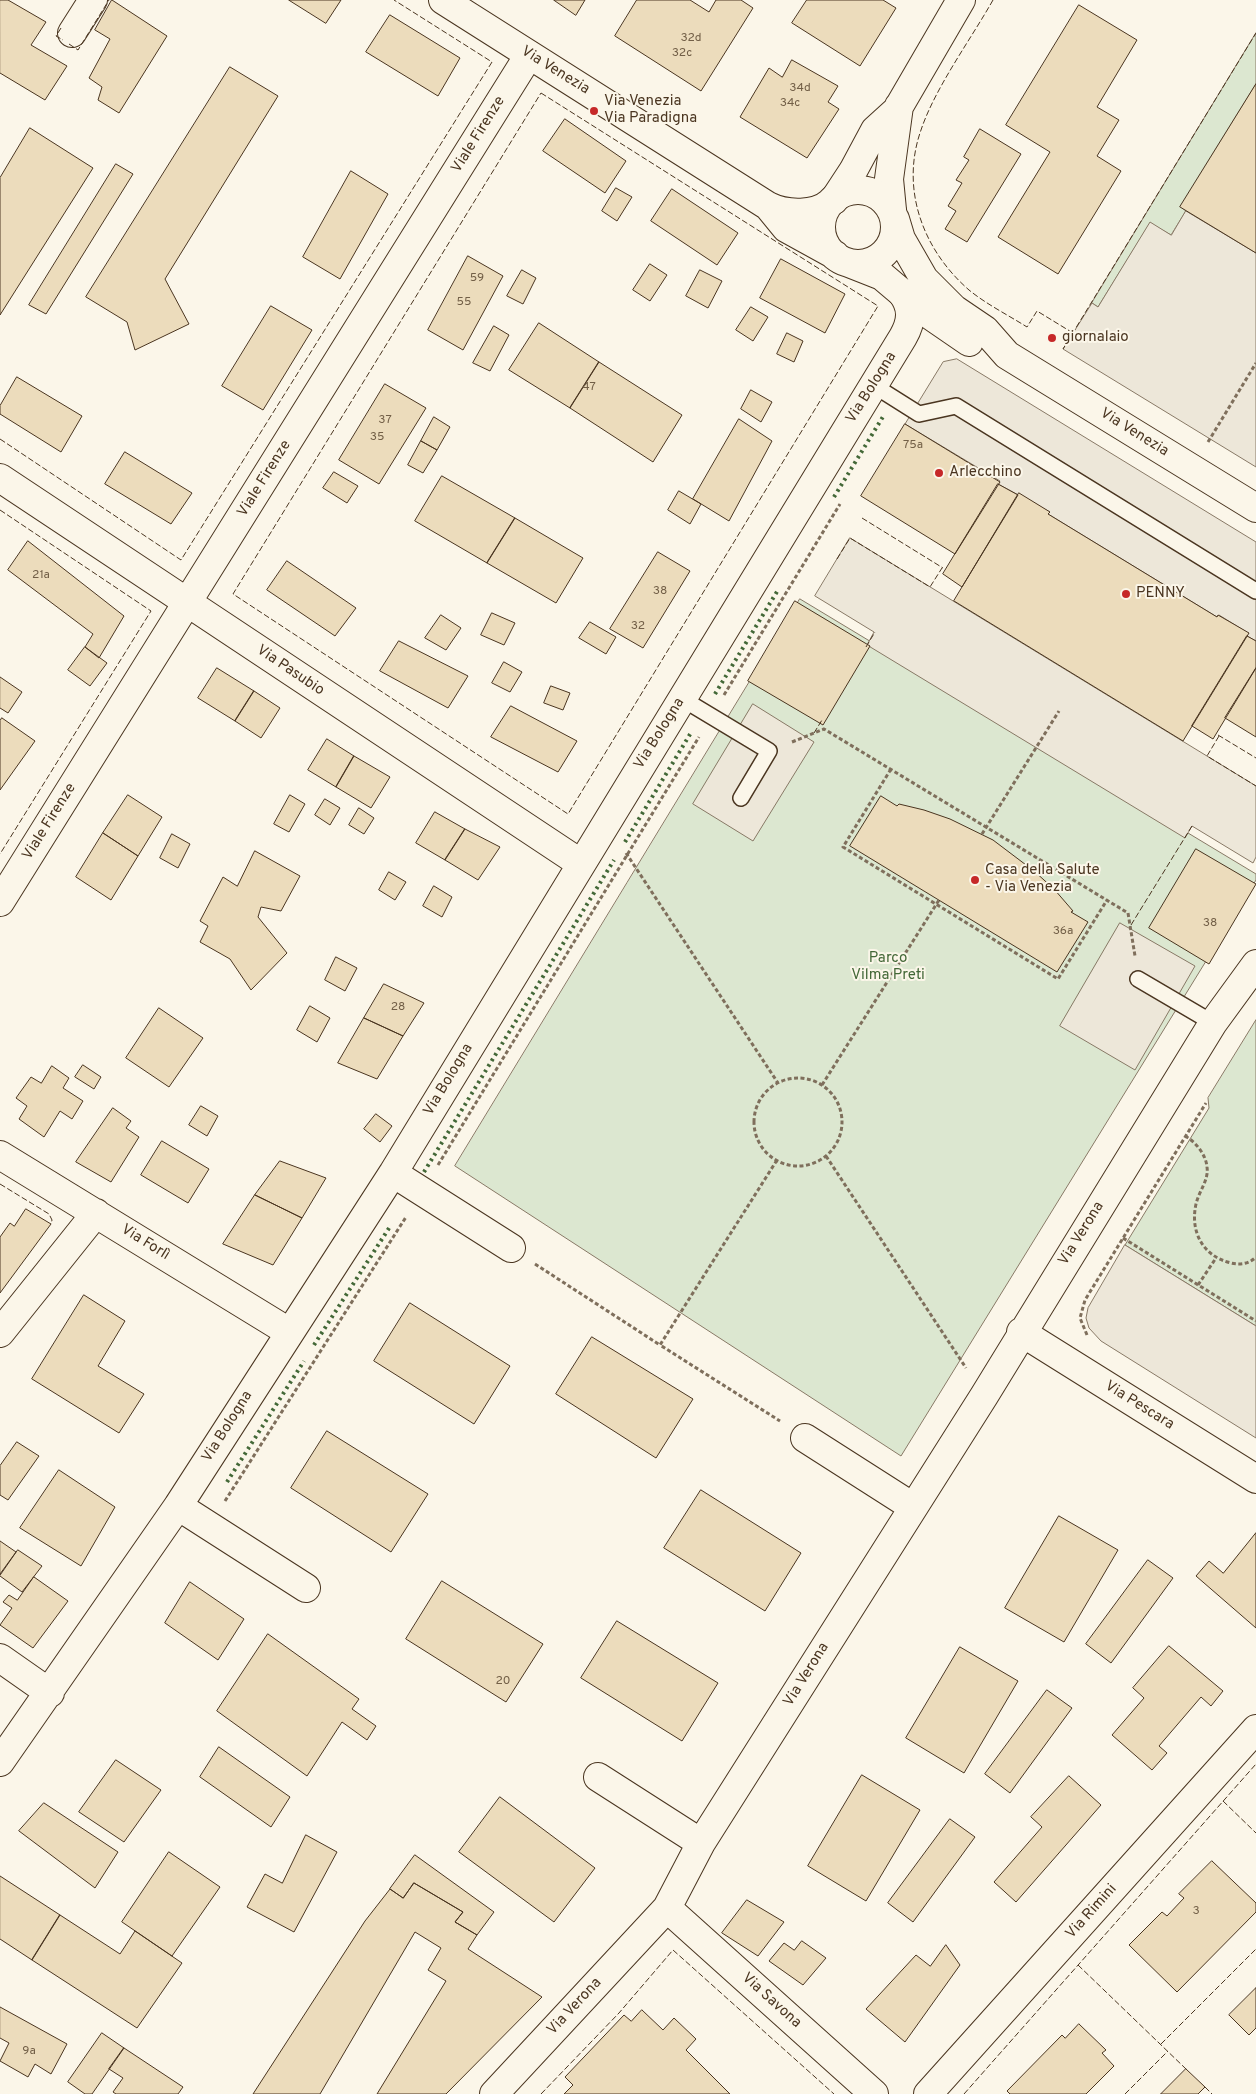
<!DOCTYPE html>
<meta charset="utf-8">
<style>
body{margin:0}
canvas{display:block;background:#fbf6e9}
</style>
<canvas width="1256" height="2094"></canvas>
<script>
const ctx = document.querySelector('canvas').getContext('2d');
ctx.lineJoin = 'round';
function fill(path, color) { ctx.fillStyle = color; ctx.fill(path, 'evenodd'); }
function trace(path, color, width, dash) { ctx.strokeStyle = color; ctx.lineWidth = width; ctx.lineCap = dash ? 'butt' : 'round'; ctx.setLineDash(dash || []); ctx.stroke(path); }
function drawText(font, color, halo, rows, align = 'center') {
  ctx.font = font + ' Overpass,sans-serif'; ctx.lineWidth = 4; ctx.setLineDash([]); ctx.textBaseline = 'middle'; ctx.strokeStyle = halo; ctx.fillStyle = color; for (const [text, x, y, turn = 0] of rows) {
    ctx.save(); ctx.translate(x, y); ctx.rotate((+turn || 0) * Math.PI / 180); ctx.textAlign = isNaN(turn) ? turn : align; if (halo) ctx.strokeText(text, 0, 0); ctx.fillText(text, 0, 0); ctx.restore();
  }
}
const green = new Path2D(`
 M 1256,33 L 1256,84 L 1181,207 L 1186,211 L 1171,235 L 1150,223 L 1098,307 L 1092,303 Z
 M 800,599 L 1256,874 L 1256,880 L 901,1456 L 455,1166 Z
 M 1256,1020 L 1256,1326 L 1125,1245 L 1209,1108 L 1208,1098 Z`);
const parking = new Path2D(`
 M 1186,211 L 1256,253 L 1256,467 L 1063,349 L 1092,303 L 1098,307 L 1150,222 L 1171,235 Z
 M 957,359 L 1256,542 L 1256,641 L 1247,636 L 1248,633 L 1219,615 L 1217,617 L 1048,514 L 1050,512 L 998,484 L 1000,481 L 905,424 L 943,362 Z
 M 850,538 L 1256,786 L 1256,857 L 1253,863 L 1192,826 L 1185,838 L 867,645 L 874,632 L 815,596 Z
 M 753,704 L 814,742 L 753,841 L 693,804 Z
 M 1120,923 L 1195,966 L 1135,1070 L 1060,1026 Z
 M 1125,1245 L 1256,1326 L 1256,1438 L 1101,1341 L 1089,1328 L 1086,1318 L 1088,1308 Z`);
const building = new Path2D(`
 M 0,0 L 8,0 L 46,22 L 31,45 L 67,66 L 45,100 L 0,73 Z
 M 112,0 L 167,36 L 119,113 L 98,100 L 102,87 L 89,78 L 110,39 L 95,30 Z
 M 289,0 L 341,0 L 326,23 Z
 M 554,0 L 585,0 L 576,15 Z
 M 637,0 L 690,0 L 709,12 L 716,0 L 741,0 L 753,8 L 701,91 L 615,36 Z
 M 807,0 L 883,0 L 896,8 L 860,66 L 792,23 Z
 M 1079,5 L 1137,40 L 1097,107 L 1119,120 L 1097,156 L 1121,171 L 1058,274 L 998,237 L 1050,152 L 1006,125 Z
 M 390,15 L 460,58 L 438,96 L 366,52 Z
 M 792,60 L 838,86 L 828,102 L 839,109 L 807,158 L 740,117 L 769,68 L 782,77 Z
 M 230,67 L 278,96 L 165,279 L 189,324 L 135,350 L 127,322 L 86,297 Z
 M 1256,84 L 1256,253 L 1180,207 Z
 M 565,119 L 626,161 L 605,193 L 543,151 Z
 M 30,128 L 93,168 L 0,315 L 0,178 Z
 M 980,129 L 1021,154 L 967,242 L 945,229 L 956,211 L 948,206 L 962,183 L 956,180 L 969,160 L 964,157 Z
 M 116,164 L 133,174 L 46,314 L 29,305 Z
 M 351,171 L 388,194 L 340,279 L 303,257 Z
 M 616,188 L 632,197 L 617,221 L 602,211 Z
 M 672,189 L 738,233 L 717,265 L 651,221 Z
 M 468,256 L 503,276 L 463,350 L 428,330 Z
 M 781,259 L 845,294 L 825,333 L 760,298 Z
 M 650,264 L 667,275 L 650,301 L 633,290 Z
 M 522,270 L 536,278 L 523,304 L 507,296 Z
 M 700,270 L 722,281 L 708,308 L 686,296 Z
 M 271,306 L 312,330 L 263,410 L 222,386 Z
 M 751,307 L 768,317 L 753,341 L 736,330 Z
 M 539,323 L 599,362 L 570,408 L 509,370 Z
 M 494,326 L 509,335 L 490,371 L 473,363 Z
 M 787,333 L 803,341 L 794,362 L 777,354 Z
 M 599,362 L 682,415 L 653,462 L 570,408 Z
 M 17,377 L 82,416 L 61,452 L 0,414 L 0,406 Z
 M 385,384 L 426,408 L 379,484 L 339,460 Z
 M 751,390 L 772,402 L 761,422 L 741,409 Z
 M 434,417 L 450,427 L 437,450 L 421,441 Z
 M 739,419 L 772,441 L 729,521 L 693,499 Z
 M 905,424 L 1000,482 L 955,554 L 861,496 Z
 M 421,441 L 437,450 L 423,473 L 408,465 Z
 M 125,452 L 192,493 L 171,524 L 105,484 Z
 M 334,472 L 358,486 L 347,503 L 323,488 Z
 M 442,476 L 515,518 L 487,563 L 415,521 Z
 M 998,484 L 1018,495 L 962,587 L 943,574 Z
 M 679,491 L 701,504 L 690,524 L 668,510 Z
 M 1019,493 L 1050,512 L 1048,514 L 1217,617 L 1218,615 L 1249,633 L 1183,741 L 954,601 Z
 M 515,518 L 583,558 L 556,603 L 487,563 Z
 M 28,541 L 124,616 L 99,658 L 85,647 L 93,634 L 8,570 Z
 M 658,552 L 690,571 L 643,648 L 610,629 Z
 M 287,561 L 356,608 L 335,636 L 267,590 Z
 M 795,601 L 870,646 L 823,725 L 748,681 Z
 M 492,613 L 515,623 L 504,645 L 481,635 Z
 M 441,615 L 461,628 L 446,650 L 425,638 Z
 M 590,622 L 616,637 L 606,654 L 579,638 Z
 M 1247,636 L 1256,641 L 1256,668 L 1213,739 L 1192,726 Z
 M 399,641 L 468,676 L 448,708 L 380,671 Z
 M 85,647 L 107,663 L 90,686 L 68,670 Z
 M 504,662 L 522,672 L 510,692 L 492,683 Z
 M 217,668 L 254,691 L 235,721 L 198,698 Z
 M 1256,668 L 1256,737 L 1225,718 Z
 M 0,677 L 22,692 L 8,713 L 0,708 Z
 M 551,686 L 570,693 L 563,710 L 544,703 Z
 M 254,691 L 280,708 L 261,738 L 235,721 Z
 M 511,706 L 577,741 L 558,772 L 491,737 Z
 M 2,718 L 35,741 L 0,790 L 0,721 Z
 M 327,739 L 354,756 L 336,787 L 308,770 Z
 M 354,756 L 390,777 L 371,808 L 336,787 Z
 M 128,795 L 162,817 L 138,856 L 103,833 Z
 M 290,795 L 305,804 L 289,832 L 274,824 Z
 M 881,796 L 897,806 L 899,804 L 924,810 L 950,819 L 993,840 L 1034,871 L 1054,889 L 1073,911 L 1071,912 L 1088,922 L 1057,972 L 850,846 Z
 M 325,799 L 340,808 L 330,825 L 315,815 Z
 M 359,808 L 374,818 L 364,834 L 349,825 Z
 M 435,812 L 465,829 L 445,860 L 416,843 Z
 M 465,829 L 500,847 L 478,880 L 445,860 Z
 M 103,833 L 138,856 L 111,900 L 76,877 Z
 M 172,834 L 190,844 L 178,868 L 160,858 Z
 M 1196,849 L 1256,884 L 1209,964 L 1149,928 Z
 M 255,851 L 300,876 L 281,911 L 261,907 L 258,917 L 287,953 L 251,990 L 230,959 L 200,942 L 208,926 L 200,921 L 223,877 L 237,886 Z
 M 389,872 L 406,882 L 395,900 L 379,890 Z
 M 434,886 L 452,897 L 442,917 L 423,906 Z
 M 336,957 L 357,968 L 345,991 L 325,980 Z
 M 384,984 L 424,1003 L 403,1036 L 364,1018 Z
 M 310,1006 L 330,1018 L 317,1042 L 297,1030 Z
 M 159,1008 L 203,1038 L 169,1087 L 126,1058 Z
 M 364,1018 L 403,1036 L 377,1079 L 338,1063 Z
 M 83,1065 L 101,1077 L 94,1089 L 75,1077 Z
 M 52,1066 L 69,1078 L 63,1088 L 83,1101 L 72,1119 L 60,1111 L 44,1137 L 19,1119 L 27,1106 L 16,1098 L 31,1077 L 41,1083 Z
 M 201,1106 L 218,1116 L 207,1136 L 189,1125 Z
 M 113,1108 L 131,1121 L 126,1128 L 139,1137 L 111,1182 L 76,1162 Z
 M 376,1114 L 392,1126 L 380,1142 L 364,1129 Z
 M 162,1141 L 209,1169 L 188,1203 L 141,1175 Z
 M 280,1161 L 326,1178 L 302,1218 L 255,1195 Z
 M 255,1195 L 302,1218 L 273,1265 L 223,1244 Z
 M 26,1209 L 51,1224 L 0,1293 L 0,1237 L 10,1223 L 14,1226 Z
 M 84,1295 L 125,1321 L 98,1366 L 144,1394 L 119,1433 L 32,1379 Z
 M 410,1303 L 510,1366 L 474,1424 L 374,1361 Z
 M 592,1337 L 693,1399 L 656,1458 L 556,1394 Z
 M 327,1431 L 428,1494 L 391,1552 L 291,1488 Z
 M 17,1442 L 39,1456 L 8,1500 L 0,1495 L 0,1466 Z
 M 59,1470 L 115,1507 L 81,1566 L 20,1528 Z
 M 701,1490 L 801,1553 L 765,1611 L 664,1548 Z
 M 1059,1516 L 1118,1550 L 1064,1642 L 1005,1608 Z
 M 1256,1533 L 1256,1628 L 1196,1576 L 1209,1561 L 1223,1573 Z
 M 0,1541 L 16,1552 L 0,1574 Z
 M 18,1550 L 42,1566 L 22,1592 L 0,1576 Z
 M 1148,1560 L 1173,1578 L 1111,1663 L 1086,1644 Z
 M 34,1577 L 68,1601 L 33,1648 L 0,1625 L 12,1608 L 3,1602 L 9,1595 L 17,1600 Z
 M 442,1581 L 543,1644 L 506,1702 L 406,1639 Z
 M 190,1582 L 244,1619 L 218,1660 L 165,1623 Z
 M 617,1621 L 718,1683 L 682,1741 L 581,1678 Z
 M 268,1634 L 359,1699 L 352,1709 L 376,1726 L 367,1740 L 342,1722 L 307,1776 L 217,1711 Z
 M 1169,1646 L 1223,1691 L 1211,1706 L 1201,1697 L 1159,1746 L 1167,1753 L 1152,1770 L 1112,1735 L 1144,1698 L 1133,1688 Z
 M 960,1647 L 1018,1681 L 964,1773 L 906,1738 Z
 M 1047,1690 L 1072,1708 L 1010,1793 L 985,1774 Z
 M 219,1747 L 290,1797 L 271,1827 L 200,1777 Z
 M 116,1760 L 161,1790 L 124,1842 L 79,1812 Z
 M 862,1775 L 920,1810 L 866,1901 L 808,1866 Z
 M 1069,1776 L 1101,1805 L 1016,1902 L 994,1882 L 1042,1827 L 1031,1817 Z
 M 500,1797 L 595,1868 L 554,1922 L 459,1852 Z
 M 44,1803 L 118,1852 L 95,1888 L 19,1831 Z
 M 950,1819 L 975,1837 L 913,1922 L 888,1903 Z
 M 306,1835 L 337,1852 L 294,1932 L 247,1907 L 265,1874 L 282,1883 Z
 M 169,1852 L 220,1887 L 172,1956 L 122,1922 Z
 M 415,1855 L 494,1912 L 477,1935 L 455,1922 L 463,1912 L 414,1883 L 403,1898 L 390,1889 Z
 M 1212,1861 L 1256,1903 L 1256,1912 L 1177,1992 L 1129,1945 L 1162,1912 L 1167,1916 L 1184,1898 L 1179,1894 Z
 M 0,1876 L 60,1915 L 32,1960 L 0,1939 Z
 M 414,1883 L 463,1912 L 455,1922 L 477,1935 L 468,1949 L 542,1997 L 446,2094 L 377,2094 L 446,1981 L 428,1970 L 441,1948 L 415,1932 L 320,2094 L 253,2094 L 365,1921 L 390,1889 L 403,1898 Z
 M 747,1900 L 784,1922 L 758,1956 L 722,1933 Z
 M 60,1915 L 120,1954 L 135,1931 L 182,1963 L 137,2028 L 32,1960 Z
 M 802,1941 L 826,1958 L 803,1985 L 769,1961 L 784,1943 L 794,1950 Z
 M 946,1945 L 960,1965 L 905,2042 L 866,2009 L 916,1955 L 930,1966 Z
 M 1256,1988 L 1256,2028 L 1249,2035 L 1229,2015 Z
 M 0,2007 L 67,2044 L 51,2074 L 35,2064 L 28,2077 L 0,2061 L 9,2043 L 0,2038 Z
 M 642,2010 L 663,2030 L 674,2018 L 696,2039 L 686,2050 L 730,2094 L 564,2094 L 573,2085 L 565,2077 L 624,2015 L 631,2021 Z
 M 1079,2024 L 1106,2050 L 1102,2053 L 1114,2066 L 1086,2094 L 1010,2094 L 1007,2091 L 1062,2035 L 1065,2038 Z
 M 102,2033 L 124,2048 L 92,2094 L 85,2094 L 68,2082 Z
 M 124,2048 L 183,2087 L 178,2094 L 116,2094 L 113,2092 L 123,2078 L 109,2069 Z
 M 1186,2069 L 1205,2087 L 1198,2094 L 1161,2094 Z`);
const path = new Path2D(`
 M 1208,442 L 1256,363
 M 724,695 L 840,504
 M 792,742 L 824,729 L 1128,913 L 1135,956
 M 891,769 L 843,847 L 1058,979 L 1107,900
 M 982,834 L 1059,711
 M 626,853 L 778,1083
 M754 1122a44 44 0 1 1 88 0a44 44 0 1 1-88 0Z
 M 822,1085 L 939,900
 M 1185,1136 C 1196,1142 1206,1155 1207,1167 C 1209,1180 1199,1191 1196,1204 C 1190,1231 1202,1256 1231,1263 C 1240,1265 1249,1264 1256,1257
 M 826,1156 L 966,1368
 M 777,1160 L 660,1345 L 780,1421
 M 438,1165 L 699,737
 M 1123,1238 L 1256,1321
 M 535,1264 L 660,1345
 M 1198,1285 L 1216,1258
 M 1087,1335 L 1080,1318 L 1085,1300 L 1206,1103
 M 225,1501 L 406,1217`);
const service = new Path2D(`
 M 873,385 L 919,414 L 956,406 L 1256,591
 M 681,698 L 769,751 L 741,798
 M 1138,979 L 1213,1023`);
const minor = new Path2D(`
 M 72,33 L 93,0
 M 834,200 L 853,171 L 875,130 L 897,110 L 961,0
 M 892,210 L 889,179 L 899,106
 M 0,478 L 580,863
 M 0,902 L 529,55
 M 0,1155 L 289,1332
 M 393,1173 L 511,1248
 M 1021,1332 L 1256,1479
 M 0,1333 L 96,1213
 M 805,1438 L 913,1507
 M 178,1506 L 306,1588
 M 0,1658 L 50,1693
 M 0,1762 L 178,1506 L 393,1173 L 903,337 C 912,321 913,308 902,293
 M 598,1777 L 701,1843
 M 667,1908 L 874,2094
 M 494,2094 L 667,1908 L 701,1843 L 984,1396 L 1213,1023 L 1256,964
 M 928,2094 L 1256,1729`);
const tertiary = new Path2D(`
 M 443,0 L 768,206 C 786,215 816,216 831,202
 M821 227a37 37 0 1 1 74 0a37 37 0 1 1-74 0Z
 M 768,206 L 786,228 L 835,255
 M 895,219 L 901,239 L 924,279 L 954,309 L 985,330 L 1007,355 L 1256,508
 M 849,263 L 882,276 L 921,309 L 969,342`);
const hedge = new Path2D(`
 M 834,497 L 884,415
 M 715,694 L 778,590
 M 625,842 L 692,731
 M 424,1172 L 614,860
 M 314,1345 L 391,1225
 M 227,1482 L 304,1361`);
const fence = new Path2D(`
 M 993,0 C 971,39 935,88 921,130 C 900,189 923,250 969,290 C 986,304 1008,315 1027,327 L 1037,311 L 1073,333
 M 61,28 L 56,36 L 63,40
 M 69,44 L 78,50 L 109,0
 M 541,93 L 878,306 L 568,814 L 233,594 Z
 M 1063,349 L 1256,33
 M 0,439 L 181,560 L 492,62 L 394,0
 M 0,510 L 151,611 L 0,854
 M 862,518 L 943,568
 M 837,559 L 850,538 L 930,587 L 942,568
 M 866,647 L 875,632
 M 814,733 L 822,720
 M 1218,735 L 1256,758
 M 1219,736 L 1207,756 L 1256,786
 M 1131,925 L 1192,826
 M 0,1184 L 49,1214 L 52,1220 L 51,1224
 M 1223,1801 L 1256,1833
 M 1078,1965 L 1186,2069
 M 1161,2044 L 1256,1949
 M 1205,2087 L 1212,2094
 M 541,2094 L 619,2013 L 673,1950 L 834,2094
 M 964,2094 L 1256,1764
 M 1125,2094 L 1168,2051`);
const markers = [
 [594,111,5,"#c62828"],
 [1052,338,5,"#c62828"],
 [939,473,5,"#c62828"],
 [1126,594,5,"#c62828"],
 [975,880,5,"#c62828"]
];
const numberNames = [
 ["32d",691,39],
 ["32c",682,54],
 ["34d",800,89],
 ["34c",790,104],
 ["59",477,279],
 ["55",464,303],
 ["47",589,388],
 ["37",385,421],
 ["35",377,438],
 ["75a",913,446],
 ["21a",41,576],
 ["38",660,592],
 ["32",638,627],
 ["38",1210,924],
 ["36a",1063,932],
 ["28",398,1008],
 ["20",503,1682],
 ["3",1196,1912],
 ["9a",29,2052]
];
const streetNames = [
 ["Via Venezia",555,71,32],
 ["Viale Firenze",479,135,-58],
 ["Via Bologna",872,388,-58],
 ["Via Venezia",1134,433,32],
 ["Viale Firenze",265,479,-58],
 ["Via Pasubio",290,671,34],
 ["Via Bologna",660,734,-58],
 ["Viale Firenze",50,822,-58],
 ["Via Bologna",449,1080,-59],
 ["Via Verona",1082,1234,-58],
 ["Via Forlì",145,1243,32],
 ["Via Pescara",1139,1406,32],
 ["Via Bologna",228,1427,-58],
 ["Via Verona",807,1675,-58],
 ["Via Rimini",1092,1912,-48],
 ["Via Savona",771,2001,42],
 ["Via Verona",575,2007,-47]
];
const poiNames = [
 ["Via Venezia",604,102],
 ["Via Paradigna",604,119],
 ["giornalaio",1062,338],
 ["Arlecchino",949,473],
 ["PENNY",1136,594],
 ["Casa della Salute",985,871],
 ["- Via Venezia",985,888]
];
const parkNames = [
 ["Parco",888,959],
 ["Vilma Preti",888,976]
];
fill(green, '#dce7d0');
trace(green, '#887966', 1);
fill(parking, '#ede7d9');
trace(parking, '#887966', 1);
fill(building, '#ecdcbc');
trace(building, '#4a3520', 1);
trace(service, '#4a3520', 18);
trace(minor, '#4a3520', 30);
trace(tertiary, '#4a3520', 30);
trace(path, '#7f6f5c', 3, [4, 2.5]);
trace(service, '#fbf6e9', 15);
trace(minor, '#fbf6e9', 28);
trace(tertiary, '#fbf6e9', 28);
trace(hedge, '#436837', 4, [2.5, 4]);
trace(fence, '#4a3520', 1, [6, 2.5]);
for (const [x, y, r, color] of markers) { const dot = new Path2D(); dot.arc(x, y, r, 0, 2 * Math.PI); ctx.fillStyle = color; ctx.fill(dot); trace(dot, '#fbf6e9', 2); }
drawText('12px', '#725f47', null, numberNames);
drawText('15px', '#4a3520', '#fbf6e9', streetNames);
drawText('15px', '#4a3520', '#fbf6e9', poiNames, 'left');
drawText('15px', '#436837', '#fbf6e9', parkNames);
</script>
